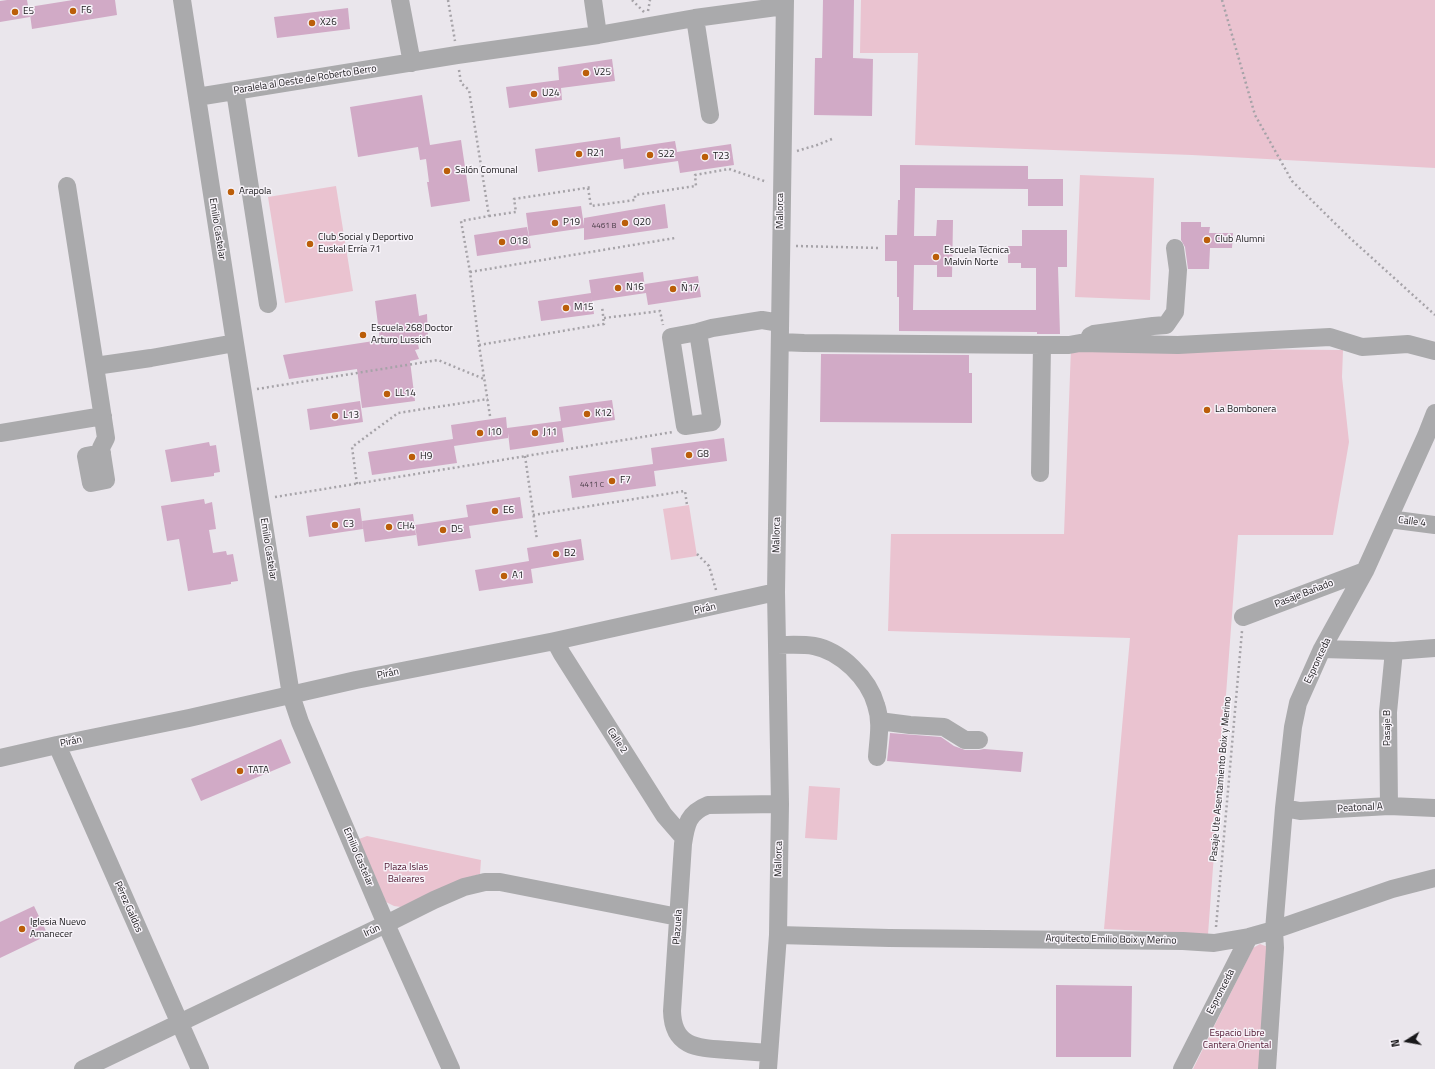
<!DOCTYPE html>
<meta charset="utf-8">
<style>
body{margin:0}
#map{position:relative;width:1435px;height:1069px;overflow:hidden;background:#eae6ec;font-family:"Titillium Web",sans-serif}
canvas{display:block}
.north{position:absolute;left:1387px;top:1021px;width:40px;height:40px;-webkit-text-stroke:3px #f7f3f9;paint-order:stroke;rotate:259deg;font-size:11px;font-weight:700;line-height:16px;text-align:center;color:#19181a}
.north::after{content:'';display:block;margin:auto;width:14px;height:18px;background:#19181a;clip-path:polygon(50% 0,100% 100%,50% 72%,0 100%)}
</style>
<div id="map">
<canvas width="1435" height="1069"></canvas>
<div class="north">N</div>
</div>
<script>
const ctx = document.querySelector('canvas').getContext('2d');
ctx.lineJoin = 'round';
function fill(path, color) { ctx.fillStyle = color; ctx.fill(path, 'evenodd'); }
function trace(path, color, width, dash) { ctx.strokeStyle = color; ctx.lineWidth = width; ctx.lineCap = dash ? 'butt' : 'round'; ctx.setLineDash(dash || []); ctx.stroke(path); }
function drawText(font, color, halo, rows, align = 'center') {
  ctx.font = font + ' "Titillium Web",sans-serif'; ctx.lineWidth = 3; ctx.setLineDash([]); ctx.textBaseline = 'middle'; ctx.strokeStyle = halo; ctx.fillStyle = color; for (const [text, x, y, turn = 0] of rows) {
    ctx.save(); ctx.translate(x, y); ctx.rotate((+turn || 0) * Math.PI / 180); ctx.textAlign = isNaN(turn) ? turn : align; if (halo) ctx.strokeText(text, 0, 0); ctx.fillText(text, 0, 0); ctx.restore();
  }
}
const green = new Path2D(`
 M 861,0 L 1435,0 L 1435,168 L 1192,155 L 915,145 L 918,53 L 860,53 Z
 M 1080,175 L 1154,178 L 1150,300 L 1075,297 Z
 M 336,186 L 353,291 L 285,303 L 268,197 Z
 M 1071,348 L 1343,350 L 1342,377 L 1349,442 L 1333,535 L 1238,535 L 1208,934 L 1104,929 L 1130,638 L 888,631 L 891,534 L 1064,534 Z
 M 689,505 L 697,556 L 671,560 L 663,509 Z
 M 809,786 L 840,788 L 837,840 L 805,838 Z
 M 367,836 L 481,860 L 480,874 L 460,880 L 401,907 L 394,906 L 386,902 L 359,839 Z
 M 1260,944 L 1268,947 L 1262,1069 L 1193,1069 L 1253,948 Z`);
const building = new Path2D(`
 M 7,0 L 27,0 L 30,17 L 0,22 L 0,1 Z
 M 73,0 L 115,0 L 117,15 L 32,29 L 29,7 Z
 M 823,0 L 854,0 L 853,58 L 873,59 L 872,116 L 814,115 L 815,58 L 822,58 Z
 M 348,8 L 350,29 L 277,38 L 274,17 Z
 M 612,59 L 615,81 L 561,88 L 562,100 L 509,108 L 506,87 L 559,80 L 558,67 Z
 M 422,95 L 430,145 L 461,140 L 470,201 L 431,207 L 427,182 L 429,182 L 426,159 L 420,160 L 418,147 L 358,157 L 350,107 Z
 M 620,137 L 621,149 L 675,141 L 677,152 L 731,144 L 734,165 L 680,173 L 678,161 L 624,169 L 623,159 L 538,172 L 535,149 Z
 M 900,165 L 1028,166 L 1028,189 L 915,188 L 914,236 L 936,236 L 937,220 L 953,220 L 952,277 L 937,277 L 937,265 L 914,265 L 913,310 L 1036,310 L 1036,268 L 1021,268 L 1021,263 L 1008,263 L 1008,246 L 1022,246 L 1022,230 L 1067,230 L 1067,267 L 1058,267 L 1060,334 L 1037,334 L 1037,332 L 899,331 L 899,297 L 897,297 L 897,261 L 885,261 L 885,235 L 897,235 L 898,200 L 900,200 Z
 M 1028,179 L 1063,179 L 1063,206 L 1028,206 Z
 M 665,204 L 668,228 L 584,240 L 584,228 L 529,236 L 526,213 L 581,206 L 584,226 L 584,218 Z
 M 1181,222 L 1201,222 L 1201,227 L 1210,227 L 1209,233 L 1233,233 L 1232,248 L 1210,248 L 1209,269 L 1188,269 L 1185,247 L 1181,240 Z
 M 527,227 L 531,248 L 477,256 L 474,235 Z
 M 643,272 L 645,288 L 645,284 L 698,276 L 701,297 L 648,305 L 646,293 L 592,301 L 591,294 L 594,314 L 541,321 L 538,301 L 591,293 L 589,280 Z
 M 416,294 L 419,316 L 427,314 L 428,337 L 417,339 L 419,349 L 415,350 L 419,359 L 410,361 L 415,401 L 362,408 L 357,369 L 289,379 L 283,355 L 380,340 L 375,301 Z
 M 821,354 L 969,355 L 969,373 L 972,373 L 972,423 L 820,422 Z
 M 612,400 L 615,420 L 562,428 L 564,442 L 510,450 L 508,433 L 508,438 L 454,446 L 457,463 L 372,475 L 368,452 L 453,439 L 451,425 L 506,417 L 507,428 L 561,421 L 559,407 Z
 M 360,401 L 363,422 L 310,430 L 307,409 Z
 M 724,438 L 727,461 L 654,471 L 656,486 L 572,498 L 569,476 L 653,464 L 651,448 Z
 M 209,442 L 210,446 L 216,445 L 220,472 L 214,473 L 214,476 L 171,482 L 165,450 Z
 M 520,497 L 523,518 L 469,526 L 471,538 L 418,546 L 415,525 L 468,517 L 466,505 Z
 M 204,499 L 205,504 L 212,502 L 216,529 L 209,530 L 213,553 L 226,551 L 227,555 L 233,554 L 238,581 L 231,582 L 231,584 L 188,591 L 179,539 L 167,541 L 161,506 Z
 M 360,508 L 363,529 L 309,537 L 306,516 Z
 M 413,514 L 416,535 L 365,542 L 362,521 Z
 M 581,539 L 584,560 L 531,569 L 533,583 L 479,591 L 475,570 L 529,561 L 527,548 Z
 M 890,733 L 941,737 L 954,746 L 965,750 L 979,750 L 984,749 L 1023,752 L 1021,772 L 887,761 Z
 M 281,739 L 291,763 L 201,801 L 191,779 Z
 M 34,906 L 48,935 L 0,958 L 0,922 Z
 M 1056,985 L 1132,986 L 1131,1057 L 1056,1057 Z`);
const path = new Path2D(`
 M 448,0 L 455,41
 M 632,0 L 644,12
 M 1222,0 L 1255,115 L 1292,181 L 1350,238 L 1435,315
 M 648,11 L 650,0
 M 459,70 L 461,83 L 469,90 L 489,216 L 461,221 L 470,272 L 479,345 L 490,416
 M 797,151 L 817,145 L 832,139
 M 588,188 L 591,206 L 635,200 L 635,195 L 696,186 L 695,175 L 729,169 L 767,182
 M 489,216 L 516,212 L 514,199 L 592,187
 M 796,246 L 880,248
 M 470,272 L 675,238
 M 604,318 L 660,311 L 663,325
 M 479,345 L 604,324 L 602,306
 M 257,389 L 438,360 L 484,379
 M 525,456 L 537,540
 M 357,484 L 352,447 L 398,413 L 488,399
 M 275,497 L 673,432
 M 533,515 L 685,491 L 687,505
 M 697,554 L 709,566 L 716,590
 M 1216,927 L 1242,631`);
const minor = new Path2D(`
 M 182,0 L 235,343 L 291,695 L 300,722 L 386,924 L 451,1069
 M 400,0 L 412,63
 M 593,0 L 598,35
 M 695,18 L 710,115
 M 235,91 L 268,304
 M 197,97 L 457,55 L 598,35 L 695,18 L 784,6
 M 67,186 L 95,366
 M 698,332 L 671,337 L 685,426 L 712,422 L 698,332 L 712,328 L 762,320 L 780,323
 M 1090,336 L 1094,334 L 1153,326 L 1166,325 L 1175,312 L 1178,270 L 1175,248
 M 780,342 L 804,343 L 1042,345 L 1069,345 L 1080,343 L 1178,345 L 1330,337 L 1362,347 L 1408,344 L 1435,351
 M 0,433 L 103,416
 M 102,453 L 86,456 L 91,483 L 106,480 L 101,448 L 106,438 L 95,366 L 151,358 L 235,343
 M 1040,473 L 1042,345
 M 1389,519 L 1435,525
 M 1243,617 L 1365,571
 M 555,641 L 562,654 L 664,815 L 684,838
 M 778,645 C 790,645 802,644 814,646 C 841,651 869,679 876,705 C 882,722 878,740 877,757
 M 1322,649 L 1394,651 L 1435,648
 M 879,721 L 910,725 L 944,727 L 965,740 L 979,740
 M 57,745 L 200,1069
 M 0,758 L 57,745 L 189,718 L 356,680 L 555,641 L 776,592
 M 1389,806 L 1388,712 L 1394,651
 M 1284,808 L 1300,811 L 1389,806 L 1435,808
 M 778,935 L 889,938 L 1183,941 L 1214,943 L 1249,937 L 1274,930 L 1392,889 L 1435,878
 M 769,1053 C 755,1052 741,1051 728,1050 C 698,1048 673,1048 672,1011 L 683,844 C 686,824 688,813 708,805 L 780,804
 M 83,1069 L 386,924 L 434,900 L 464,887 L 485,882 L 500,882 L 678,917
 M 768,1069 L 778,935 L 780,804 L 776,592 L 785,0
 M 1182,1069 L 1249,937
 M 1267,1069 L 1275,948 L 1274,930 L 1284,808 L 1293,727 L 1298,703 L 1322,649 L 1365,571 L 1426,436 L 1435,413`);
const markers = [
 [73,11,4,"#bb5e09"],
 [15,12,4,"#bb5e09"],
 [312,23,4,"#bb5e09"],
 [586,73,4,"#bb5e09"],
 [534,94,4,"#bb5e09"],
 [579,154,4,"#bb5e09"],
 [650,155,4,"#bb5e09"],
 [705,157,4,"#bb5e09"],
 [447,171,4,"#bb5e09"],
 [231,192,4,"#bb5e09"],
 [555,223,4,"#bb5e09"],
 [625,223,4,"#bb5e09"],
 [1207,240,4,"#bb5e09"],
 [502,242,4,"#bb5e09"],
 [310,244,4,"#bb5e09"],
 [936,257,4,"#bb5e09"],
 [618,288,4,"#bb5e09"],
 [673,289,4,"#bb5e09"],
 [566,308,4,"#bb5e09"],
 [363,335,4,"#bb5e09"],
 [387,394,4,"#bb5e09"],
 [1207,410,4,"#bb5e09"],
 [587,414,4,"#bb5e09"],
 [335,416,4,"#bb5e09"],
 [480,433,4,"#bb5e09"],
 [535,433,4,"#bb5e09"],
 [689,455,4,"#bb5e09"],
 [412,457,4,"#bb5e09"],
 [612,481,4,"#bb5e09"],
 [495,511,4,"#bb5e09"],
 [335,525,4,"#bb5e09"],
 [389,527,4,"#bb5e09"],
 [443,530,4,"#bb5e09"],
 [556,554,4,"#bb5e09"],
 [504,576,4,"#bb5e09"],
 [240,771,4,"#bb5e09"],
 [22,929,4,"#bb5e09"]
];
const numberNames = [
 ["4461 B",604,226],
 ["4411 C",592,485]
];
const poiNames = [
 ["F6",81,11],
 ["E5",23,12],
 ["X26",320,23],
 ["V25",594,73],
 ["U24",542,94],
 ["R21",587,154],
 ["S22",658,155],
 ["T23",713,157],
 ["Salón Comunal",455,171],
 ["Arapola",239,192],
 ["P19",563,223],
 ["Q20",633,223],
 ["Club Social y Deportivo",318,238],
 ["Euskal Erría 71",318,250],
 ["Club Alumni",1215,240],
 ["O18",510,242],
 ["Escuela Técnica",944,251],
 ["Malvín Norte",944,263],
 ["N16",626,288],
 ["Ñ17",681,289],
 ["M15",574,308],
 ["Escuela 268 Doctor",371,329],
 ["Arturo Lussich",371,341],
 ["LL14",395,394],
 ["La Bombonera",1215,410],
 ["K12",595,414],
 ["L13",343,416],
 ["I10",488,433],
 ["J11",543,433],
 ["G8",697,455],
 ["H9",420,457],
 ["F7",620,481],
 ["E6",503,511],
 ["C3",343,525],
 ["CH4",397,527],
 ["D5",451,530],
 ["B2",564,554],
 ["A1",512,576],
 ["TATA",248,771],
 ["Iglesia Nuevo",30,923],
 ["Amanecer",30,935]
];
const streetNames = [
 ["Paralela al Oeste de Roberto Berro",305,80,-9],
 ["Mallorca",781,211,-90],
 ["Emilio Castelar",217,229,81],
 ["Calle 4",1412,522,7],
 ["Mallorca",777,535,-89],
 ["Emilio Castelar",268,549,81],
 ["Pasaje Bañado",1304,594,-21],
 ["Pirán",705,609,-12],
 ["Espronceda",1318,661,-65],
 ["Pirán",388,674,-11],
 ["Pasaje B",1388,728,-90],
 ["Calle 2",617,741,57],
 ["Pirán",71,742,-11],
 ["Pasaje Ute Asentamiento Boix y Merino",1221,779,-85],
 ["Peatonal A",1360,808,-3],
 ["Emilio Castelar",358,857,67],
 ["Mallorca",779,859,-89],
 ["Pérez Galdos",128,907,66],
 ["Plazuela",678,927,-86],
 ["Irún",372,931,-25],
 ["Arquitecto Emilio Boix y Merino",1111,940,1],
 ["Espronceda",1221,992,-63]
];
const parkNames = [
 ["Plaza Islas",406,868],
 ["Baleares",406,880],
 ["Espacio Libre",1237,1034],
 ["Cantera Oriental",1237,1046]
];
fill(green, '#eac3d0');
fill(building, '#d1aac6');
trace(path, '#a6a3a8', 2.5, [2, 3]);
trace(minor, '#aaaaac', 18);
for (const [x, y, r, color] of markers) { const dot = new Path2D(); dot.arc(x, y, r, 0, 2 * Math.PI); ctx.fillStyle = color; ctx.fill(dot); trace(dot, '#f7f3f9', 1.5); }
drawText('8px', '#473c45', null, numberNames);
drawText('10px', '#19181a', '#f7f3f9', poiNames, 'left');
drawText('10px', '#19181a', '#f7f3f9', streetNames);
drawText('10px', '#4f1731', '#f7f3f9', parkNames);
</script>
